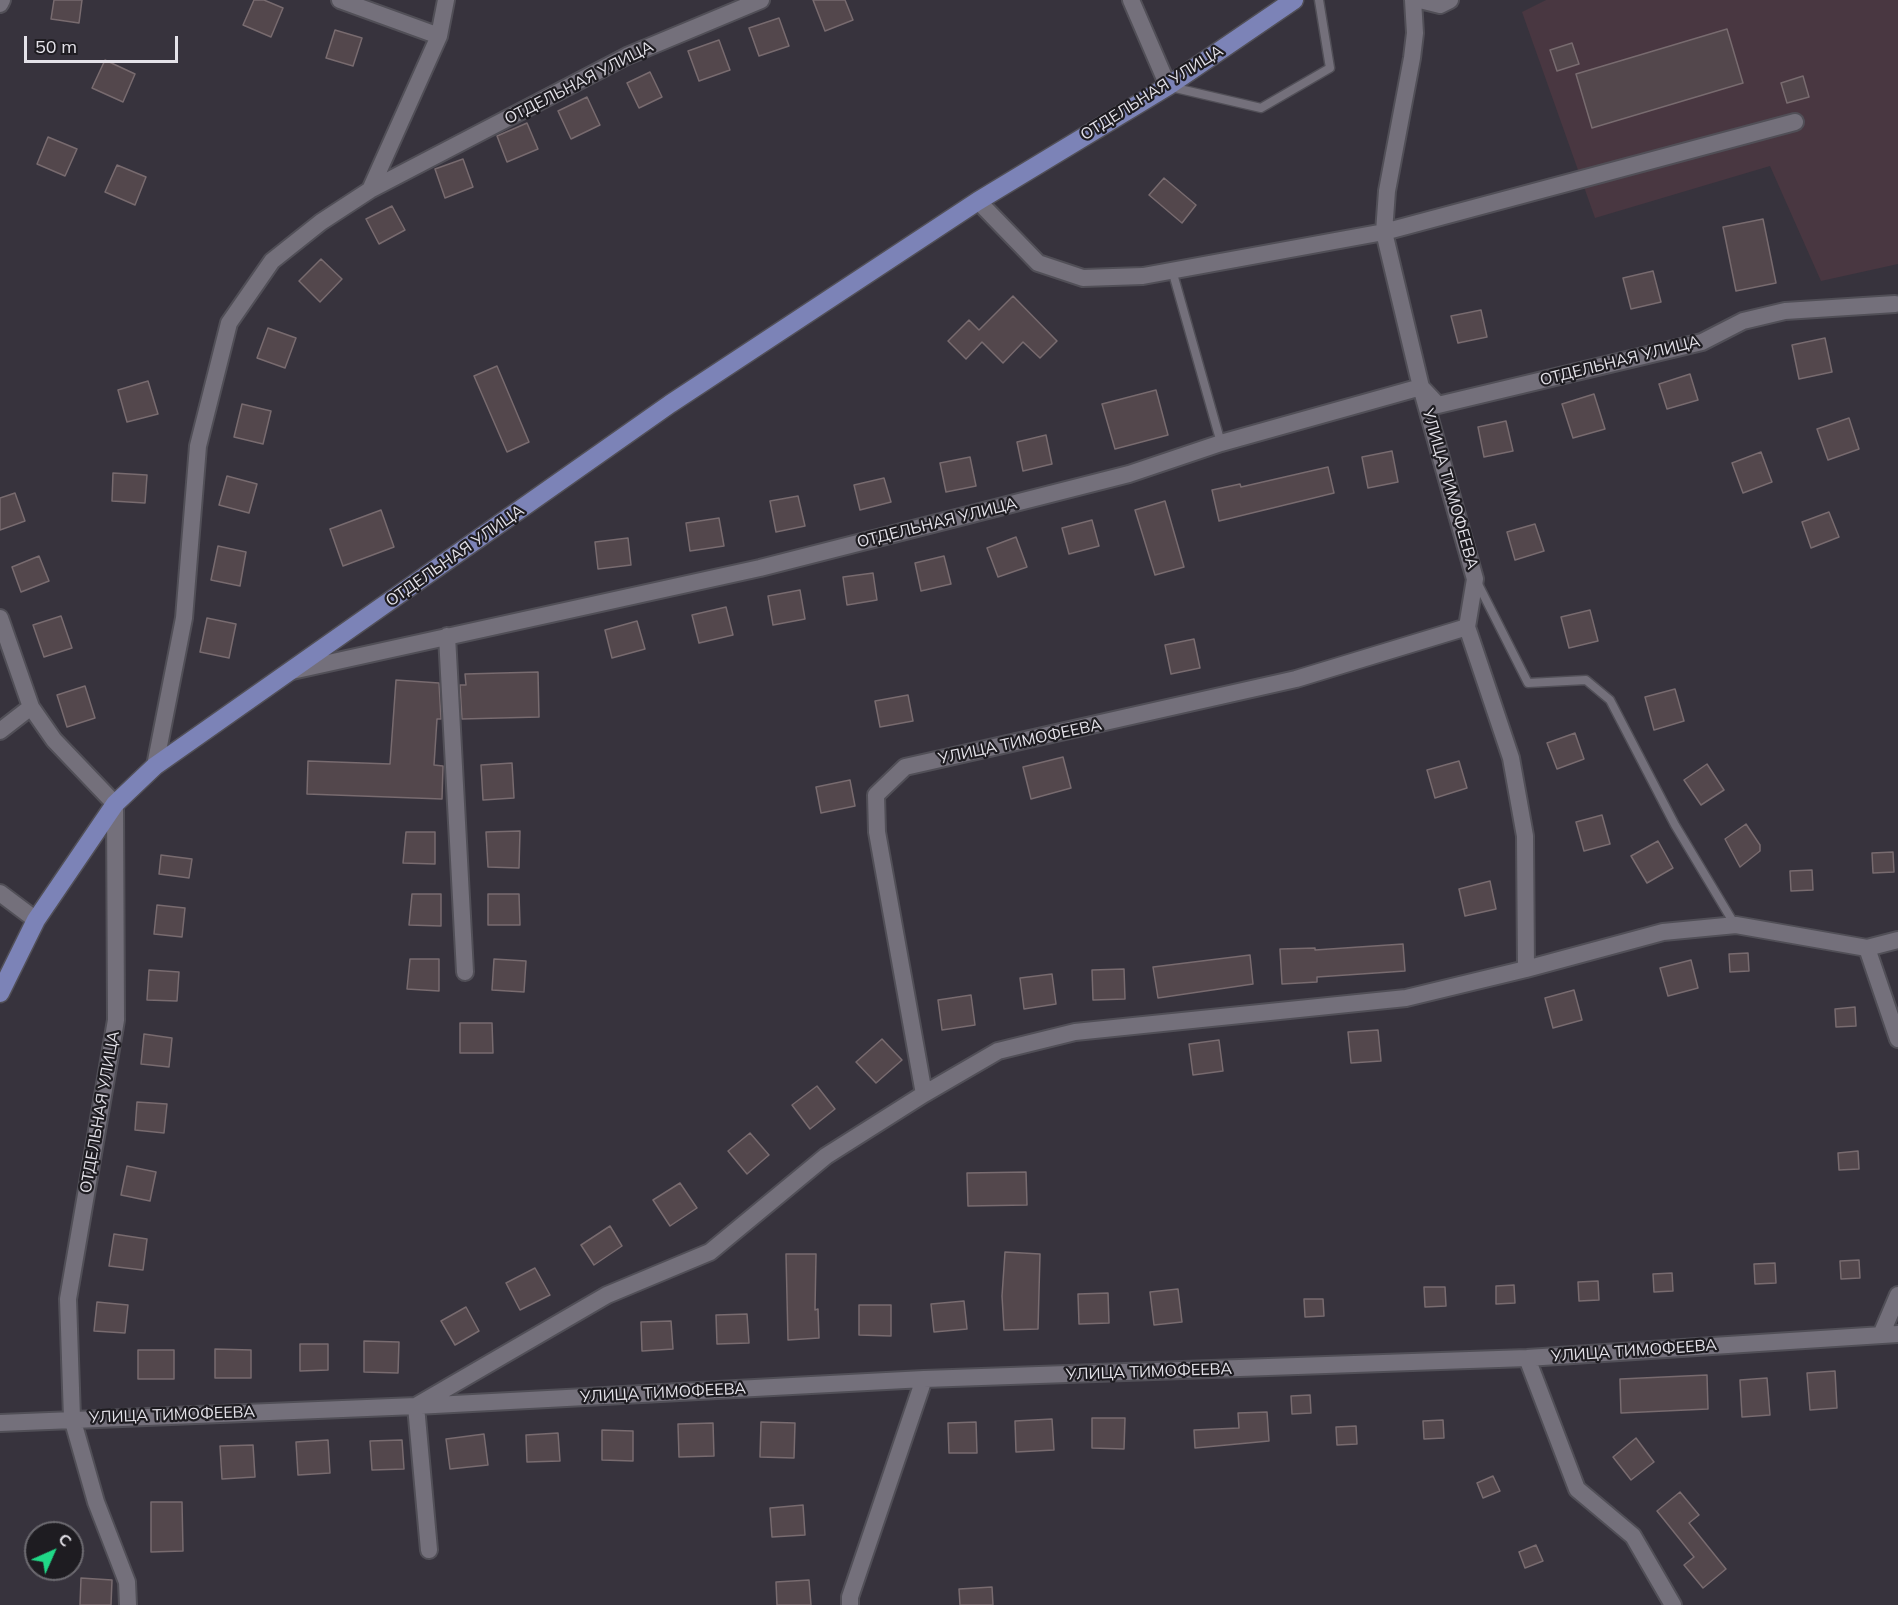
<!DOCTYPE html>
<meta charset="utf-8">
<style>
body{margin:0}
#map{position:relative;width:1898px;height:1605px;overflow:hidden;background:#37333d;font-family:Mulish,sans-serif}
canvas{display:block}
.north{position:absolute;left:24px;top:1521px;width:60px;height:60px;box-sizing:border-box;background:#1e1c21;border:2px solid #6d6b71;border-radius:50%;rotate:45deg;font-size:16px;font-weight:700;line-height:24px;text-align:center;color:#e4e2e9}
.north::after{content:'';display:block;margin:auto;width:21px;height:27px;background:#20d887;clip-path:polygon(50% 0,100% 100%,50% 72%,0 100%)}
.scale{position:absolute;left:24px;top:36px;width:154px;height:27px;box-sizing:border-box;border:3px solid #e4e2e9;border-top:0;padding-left:8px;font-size:18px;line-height:21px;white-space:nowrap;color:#e4e2e9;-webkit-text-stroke:4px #1e1c21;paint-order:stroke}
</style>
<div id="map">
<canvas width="1898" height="1605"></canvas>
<div class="north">С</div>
<div class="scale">50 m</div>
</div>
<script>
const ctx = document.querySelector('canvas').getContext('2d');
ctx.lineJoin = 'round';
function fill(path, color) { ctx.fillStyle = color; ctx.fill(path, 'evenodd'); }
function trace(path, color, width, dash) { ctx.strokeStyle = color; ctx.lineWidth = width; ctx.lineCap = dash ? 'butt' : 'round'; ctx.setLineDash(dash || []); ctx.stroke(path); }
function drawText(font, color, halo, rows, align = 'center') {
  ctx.font = font + ' Mulish,sans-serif'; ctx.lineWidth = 4.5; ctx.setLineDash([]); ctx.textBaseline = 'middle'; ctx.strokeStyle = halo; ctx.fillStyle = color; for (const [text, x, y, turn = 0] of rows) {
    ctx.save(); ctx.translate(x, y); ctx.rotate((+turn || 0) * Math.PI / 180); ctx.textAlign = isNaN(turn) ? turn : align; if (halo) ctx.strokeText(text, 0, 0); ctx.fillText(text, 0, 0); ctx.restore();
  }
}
const commercial = new Path2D(`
 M 1546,0 L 1898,0 L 1898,264 L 1821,281 L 1770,166 L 1595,218 L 1522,12 Z`);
const building = new Path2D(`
 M 54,0 L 82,0 L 79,23 L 51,19 Z
 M 254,0 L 264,0 L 283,8 L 271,37 L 243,25 Z
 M 813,0 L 845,0 L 853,20 L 825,31 Z
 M 779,18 L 789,46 L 759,56 L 749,28 Z
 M 1727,29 L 1743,83 L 1592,128 L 1576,74 Z
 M 335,30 L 362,38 L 353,66 L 326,58 Z
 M 719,40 L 730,70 L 699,81 L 688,51 Z
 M 1572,43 L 1579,64 L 1557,71 L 1550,50 Z
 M 105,60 L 135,74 L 123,102 L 92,88 Z
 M 650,72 L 662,97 L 639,108 L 627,83 Z
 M 1803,76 L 1809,97 L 1787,103 L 1781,83 Z
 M 587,97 L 600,125 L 571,139 L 558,111 Z
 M 527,123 L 538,149 L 507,162 L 497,136 Z
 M 48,137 L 77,149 L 65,176 L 37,164 Z
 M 463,159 L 473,187 L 445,198 L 435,169 Z
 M 117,165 L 146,177 L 135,205 L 105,192 Z
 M 1164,178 L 1196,205 L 1182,223 L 1149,195 Z
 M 392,206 L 405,230 L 379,244 L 366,219 Z
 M 1763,219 L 1776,283 L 1736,291 L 1723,227 Z
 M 321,259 L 342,279 L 320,302 L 299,281 Z
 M 1653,271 L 1661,302 L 1631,309 L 1623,278 Z
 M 1013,296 L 1057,341 L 1040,358 L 1023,342 L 1003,363 L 982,342 L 966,359 L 948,341 L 969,320 L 979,330 Z
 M 1481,310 L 1487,337 L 1458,343 L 1451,316 Z
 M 268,328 L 296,338 L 285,368 L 257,358 Z
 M 1825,338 L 1832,372 L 1799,379 L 1792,345 Z
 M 497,366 L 529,442 L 507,452 L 474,376 Z
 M 1690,374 L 1698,400 L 1667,409 L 1659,384 Z
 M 148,381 L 158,414 L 127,422 L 118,390 Z
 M 1156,390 L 1168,435 L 1115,449 L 1102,404 Z
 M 1594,394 L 1605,429 L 1573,438 L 1562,404 Z
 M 242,404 L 271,411 L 263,444 L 234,437 Z
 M 1849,418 L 1859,449 L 1828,460 L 1817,429 Z
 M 1506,421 L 1513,451 L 1484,457 L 1478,427 Z
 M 1046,435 L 1052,464 L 1023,471 L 1017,442 Z
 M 1392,451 L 1398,482 L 1368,488 L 1362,457 Z
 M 1761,452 L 1772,482 L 1743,493 L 1732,463 Z
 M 970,457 L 976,486 L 946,492 L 940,463 Z
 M 1328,467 L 1334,493 L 1219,521 L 1212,490 L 1240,484 L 1241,487 Z
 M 113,473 L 147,475 L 145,503 L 112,501 Z
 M 227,476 L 257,484 L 249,513 L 219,505 Z
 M 884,478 L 891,502 L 860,510 L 854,485 Z
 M 15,493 L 25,521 L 0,530 L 0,498 Z
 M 798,496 L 805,526 L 776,532 L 770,501 Z
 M 1165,501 L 1184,567 L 1155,575 L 1135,510 Z
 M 381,510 L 394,547 L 343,566 L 330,529 Z
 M 1829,512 L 1839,537 L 1811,548 L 1802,522 Z
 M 719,518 L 724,546 L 690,551 L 686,523 Z
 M 1092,520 L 1099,546 L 1069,554 L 1062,528 Z
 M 1535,524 L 1544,551 L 1515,560 L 1507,532 Z
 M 1016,537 L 1027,567 L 998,577 L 987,548 Z
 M 628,538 L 631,565 L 598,569 L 595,542 Z
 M 218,546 L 246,552 L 240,586 L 211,580 Z
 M 39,556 L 49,581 L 21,592 L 12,567 Z
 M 944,556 L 951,584 L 921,591 L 915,563 Z
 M 873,573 L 877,600 L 847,605 L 843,577 Z
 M 800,590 L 805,619 L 773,625 L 768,596 Z
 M 726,607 L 733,635 L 699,643 L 692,615 Z
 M 1590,610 L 1598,641 L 1569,648 L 1561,617 Z
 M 61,616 L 72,648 L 44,657 L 33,625 Z
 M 207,618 L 236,624 L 229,658 L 200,652 Z
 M 637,621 L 645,649 L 612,658 L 605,630 Z
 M 1194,639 L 1200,668 L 1171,674 L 1165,645 Z
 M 538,672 L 539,717 L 462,719 L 460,685 L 466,685 L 465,674 Z
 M 396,680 L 439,683 L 441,719 L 437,719 L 434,765 L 443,766 L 442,799 L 307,794 L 308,761 L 390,764 Z
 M 85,686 L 95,718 L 67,727 L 57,695 Z
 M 1675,689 L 1684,721 L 1654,730 L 1645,697 Z
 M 908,695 L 913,721 L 880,727 L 875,701 Z
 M 1575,733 L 1584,759 L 1557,769 L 1547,743 Z
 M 1063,757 L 1071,788 L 1031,799 L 1023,767 Z
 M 1459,761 L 1467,788 L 1435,798 L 1427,770 Z
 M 512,763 L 514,798 L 483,800 L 481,765 Z
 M 1707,764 L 1724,790 L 1701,805 L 1684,780 Z
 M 850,780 L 855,806 L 821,813 L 816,787 Z
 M 1602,815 L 1610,844 L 1584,851 L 1576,822 Z
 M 1746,824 L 1760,845 L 1760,851 L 1740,867 L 1725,839 Z
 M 520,831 L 519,868 L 488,867 L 486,832 Z
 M 406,832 L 435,832 L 435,864 L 403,863 Z
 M 1658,841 L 1673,868 L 1647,883 L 1631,856 Z
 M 1893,852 L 1894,872 L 1873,873 L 1872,853 Z
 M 161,855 L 192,859 L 189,878 L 159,874 Z
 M 1812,870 L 1813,890 L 1791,891 L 1790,871 Z
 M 1490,881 L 1496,909 L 1465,916 L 1459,889 Z
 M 412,894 L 441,894 L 441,926 L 409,925 Z
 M 488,894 L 519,894 L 520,925 L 488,925 Z
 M 157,905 L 185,908 L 182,937 L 154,934 Z
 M 1403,944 L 1405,971 L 1317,977 L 1317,982 L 1282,984 L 1280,949 L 1315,948 L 1315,950 Z
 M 1748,953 L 1749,971 L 1730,972 L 1729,954 Z
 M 1250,955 L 1253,984 L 1158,998 L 1153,967 Z
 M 410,959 L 439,959 L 439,991 L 407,989 Z
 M 494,959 L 526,961 L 524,992 L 492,990 Z
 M 1691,960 L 1698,988 L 1668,996 L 1660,968 Z
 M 1124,969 L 1125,999 L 1093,1000 L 1092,970 Z
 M 149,970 L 179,972 L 177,1001 L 147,1000 Z
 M 1052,974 L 1056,1004 L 1024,1009 L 1020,978 Z
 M 1574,990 L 1582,1020 L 1553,1028 L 1545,998 Z
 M 971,995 L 975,1025 L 942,1030 L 938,1000 Z
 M 1855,1007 L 1856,1026 L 1836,1027 L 1835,1009 Z
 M 460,1023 L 492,1023 L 493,1053 L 460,1053 Z
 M 1378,1030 L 1381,1061 L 1351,1063 L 1348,1032 Z
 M 144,1034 L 172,1038 L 169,1067 L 141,1064 Z
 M 882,1039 L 902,1060 L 876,1083 L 856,1062 Z
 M 1219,1040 L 1223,1071 L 1193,1075 L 1189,1044 Z
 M 817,1086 L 835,1109 L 810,1129 L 792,1105 Z
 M 137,1102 L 167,1104 L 164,1133 L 135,1130 Z
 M 750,1133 L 769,1155 L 747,1174 L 728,1151 Z
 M 1858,1151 L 1859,1169 L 1839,1170 L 1838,1153 Z
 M 127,1166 L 156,1172 L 150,1201 L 121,1195 Z
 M 1026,1172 L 1027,1205 L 968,1206 L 967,1173 Z
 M 680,1183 L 697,1208 L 670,1226 L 653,1200 Z
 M 610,1226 L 622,1246 L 594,1265 L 581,1245 Z
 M 114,1234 L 147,1239 L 143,1270 L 109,1266 Z
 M 1005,1252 L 1040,1254 L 1038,1329 L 1004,1330 L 1002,1296 Z
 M 786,1254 L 816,1254 L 815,1310 L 818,1309 L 819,1338 L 788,1340 Z
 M 1859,1260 L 1860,1278 L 1841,1279 L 1840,1261 Z
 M 1775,1263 L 1776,1283 L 1755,1284 L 1754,1264 Z
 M 535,1268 L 550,1295 L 520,1310 L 506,1283 Z
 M 1672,1273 L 1673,1291 L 1654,1292 L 1653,1274 Z
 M 1598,1281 L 1599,1300 L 1579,1301 L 1578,1282 Z
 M 1514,1285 L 1515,1303 L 1496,1304 L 1496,1286 Z
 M 1424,1287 L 1445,1287 L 1446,1306 L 1425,1307 Z
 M 1178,1289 L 1182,1322 L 1154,1325 L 1150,1292 Z
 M 1108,1293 L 1109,1323 L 1079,1324 L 1078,1294 Z
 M 1304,1299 L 1323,1299 L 1324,1316 L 1305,1317 Z
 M 964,1301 L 967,1329 L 934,1332 L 931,1304 Z
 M 97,1302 L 128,1305 L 125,1333 L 94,1331 Z
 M 859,1305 L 891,1305 L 891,1336 L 859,1335 Z
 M 466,1307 L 479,1331 L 455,1345 L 441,1321 Z
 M 747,1314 L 749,1343 L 717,1344 L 716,1315 Z
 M 671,1321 L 673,1349 L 642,1351 L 641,1322 Z
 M 364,1341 L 399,1342 L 398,1373 L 364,1372 Z
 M 300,1344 L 328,1344 L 328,1370 L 300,1371 Z
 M 215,1349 L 251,1350 L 251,1378 L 215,1378 Z
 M 138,1350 L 174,1350 L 174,1379 L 138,1379 Z
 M 1835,1371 L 1837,1408 L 1810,1410 L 1807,1373 Z
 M 1707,1375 L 1708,1409 L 1621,1413 L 1620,1379 Z
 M 1767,1378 L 1770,1415 L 1742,1417 L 1740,1380 Z
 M 1310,1395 L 1311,1413 L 1292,1414 L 1291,1396 Z
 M 1267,1412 L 1269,1441 L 1195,1448 L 1194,1430 L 1239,1428 L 1238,1413 Z
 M 1092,1418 L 1125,1418 L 1124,1449 L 1092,1448 Z
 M 1052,1419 L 1054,1450 L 1016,1452 L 1015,1421 Z
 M 1443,1420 L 1444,1438 L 1424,1439 L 1423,1421 Z
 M 761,1422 L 795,1423 L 794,1458 L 760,1457 Z
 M 976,1422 L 977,1453 L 949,1453 L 948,1423 Z
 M 713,1423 L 714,1456 L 679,1457 L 678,1424 Z
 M 1356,1426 L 1357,1444 L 1337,1445 L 1336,1427 Z
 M 602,1430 L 633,1431 L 633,1461 L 602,1460 Z
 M 558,1433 L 560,1461 L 527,1462 L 526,1435 Z
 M 484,1434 L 488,1465 L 450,1469 L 446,1439 Z
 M 1636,1438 L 1654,1462 L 1631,1480 L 1613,1457 Z
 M 328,1440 L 330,1473 L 298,1475 L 296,1442 Z
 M 402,1440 L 404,1469 L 372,1470 L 370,1441 Z
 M 253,1445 L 255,1477 L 222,1479 L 220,1446 Z
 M 1493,1476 L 1500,1491 L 1483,1498 L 1477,1483 Z
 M 1680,1492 L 1699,1515 L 1689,1523 L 1726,1569 L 1703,1588 L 1684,1565 L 1694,1557 L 1657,1511 Z
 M 151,1502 L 182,1502 L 183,1551 L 151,1552 Z
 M 803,1505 L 805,1535 L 772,1537 L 770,1508 Z
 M 1536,1545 L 1543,1561 L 1525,1568 L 1519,1552 Z
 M 81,1578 L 112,1580 L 111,1605 L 80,1605 Z
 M 809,1580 L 811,1605 L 777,1605 L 776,1582 Z
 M 992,1587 L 993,1605 L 960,1605 L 959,1589 Z`);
const lane = new Path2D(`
 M 1171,87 L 1261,108 L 1330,68 L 1319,0
 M 1172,270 L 1221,443
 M 1477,582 L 1528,683 L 1586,680 L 1610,700 L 1675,825 L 1735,925`);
const street = new Path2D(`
 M 340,0 L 439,36 L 446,0
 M 1131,0 L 1168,86
 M 1413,0 L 1415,33 L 1412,58 L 1387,191 L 1384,232 L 1421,387 L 1438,405 L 1702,342 L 1743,321 L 1785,311 L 1895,304
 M 1420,0 L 1440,5 L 1450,0
 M 0,4 L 2,0
 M 370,190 L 627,56 L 761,0
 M 978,201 L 1038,263 L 1083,278 L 1143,276 L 1384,232 L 1795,122
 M 0,618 L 31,707 L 54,740 L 115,804 L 116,1020 L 68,1299 L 72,1418 L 96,1502 L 127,1582 L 128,1605
 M 447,636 L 465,972
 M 292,671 L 760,568 L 1129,474 L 1221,443 L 1421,387 L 1475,579 L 1467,627
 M 0,731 L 31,707
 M 155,766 L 184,618 L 198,446 L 229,323 L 272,261 L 321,222 L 370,190 L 439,36
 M 0,893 L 36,920
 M 1867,948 L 1898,940
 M 1526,969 L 1663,932 L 1736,925 L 1867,948 L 1898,1039
 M 1881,1335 L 1898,1295
 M 1527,1358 L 1577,1489 L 1633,1536 L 1673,1605
 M 0,1423 L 416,1406 L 924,1379 L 1527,1358 L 1898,1334
 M 429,1550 L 416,1406 L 607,1295 L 710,1252 L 826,1156 L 924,1094 L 877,832 L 876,795 L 905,767 L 1296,679 L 1467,627 L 1511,758 L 1525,836 L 1526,969 L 1406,998 L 1075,1032 L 998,1051 L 924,1094
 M 850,1605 L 850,1597 L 924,1379`);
const primary = new Path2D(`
 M 0,993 L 36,920 L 115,804 L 155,766 L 670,404 L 978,201 L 1168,86 L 1294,0`);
const streetNames = [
 ["ОТДЕЛЬНАЯ УЛИЦА",579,83,-27],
 ["ОТДЕЛЬНАЯ УЛИЦА",1152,93,-32],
 ["ОТДЕЛЬНАЯ УЛИЦА",1620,361,-14],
 ["УЛИЦА ТИМОФЕЕВА",1450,489,74],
 ["ОТДЕЛЬНАЯ УЛИЦА",937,523,-14],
 ["ОТДЕЛЬНАЯ УЛИЦА",455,556,-35],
 ["УЛИЦА ТИМОФЕЕВА",1020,742,-12],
 ["ОТДЕЛЬНАЯ УЛИЦА",100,1112,-80],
 ["УЛИЦА ТИМОФЕЕВА",1634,1351,-4],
 ["УЛИЦА ТИМОФЕЕВА",1149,1372,-2],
 ["УЛИЦА ТИМОФЕЕВА",663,1393,-3],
 ["УЛИЦА ТИМОФЕЕВА",172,1415,-2]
];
fill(commercial, '#493741');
fill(building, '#53474c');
trace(building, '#786b6f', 1.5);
trace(lane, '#514f57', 11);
trace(street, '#514f57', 20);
trace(primary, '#514f57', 21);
trace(lane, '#74707b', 8);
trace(street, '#74707b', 16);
trace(primary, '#7c83b7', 18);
drawText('16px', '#e4e2e9', '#1e1c21', streetNames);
</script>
